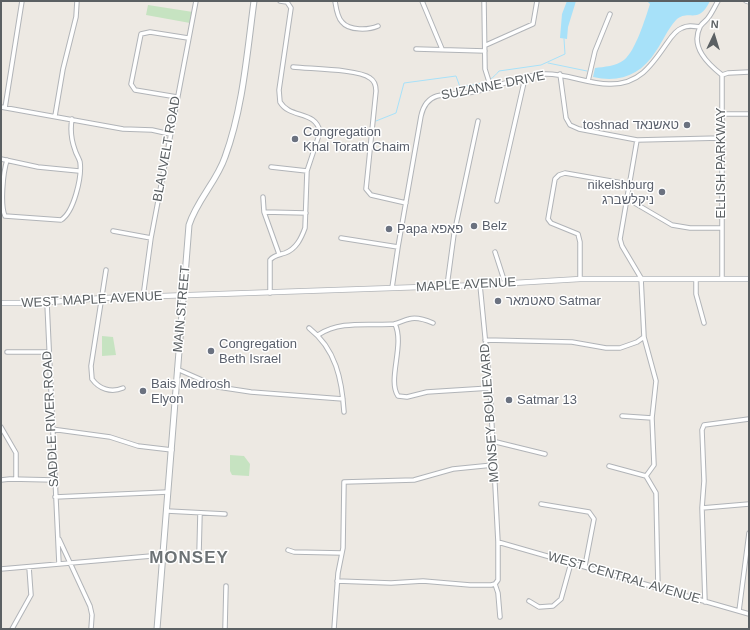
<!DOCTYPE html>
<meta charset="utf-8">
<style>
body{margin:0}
#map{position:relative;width:750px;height:630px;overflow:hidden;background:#ede9e3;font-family:Helvetica,sans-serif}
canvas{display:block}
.frame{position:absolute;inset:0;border:2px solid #5b6063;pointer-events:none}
.north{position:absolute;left:694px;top:16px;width:40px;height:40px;-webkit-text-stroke:3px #fff;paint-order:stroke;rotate:4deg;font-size:11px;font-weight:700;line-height:16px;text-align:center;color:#5b6063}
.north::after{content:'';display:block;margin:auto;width:14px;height:18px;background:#5b6063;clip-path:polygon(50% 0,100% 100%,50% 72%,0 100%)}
</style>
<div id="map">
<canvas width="750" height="630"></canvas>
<div class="frame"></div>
<div class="north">N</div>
</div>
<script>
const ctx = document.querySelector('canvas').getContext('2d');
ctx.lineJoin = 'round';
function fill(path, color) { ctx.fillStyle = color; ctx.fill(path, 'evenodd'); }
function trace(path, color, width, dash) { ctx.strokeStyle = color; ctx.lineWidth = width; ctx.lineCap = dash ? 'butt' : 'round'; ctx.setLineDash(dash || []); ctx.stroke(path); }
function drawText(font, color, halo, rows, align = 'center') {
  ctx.font = font + ' Helvetica,"Noto Sans Hebrew",sans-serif'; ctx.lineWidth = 3; ctx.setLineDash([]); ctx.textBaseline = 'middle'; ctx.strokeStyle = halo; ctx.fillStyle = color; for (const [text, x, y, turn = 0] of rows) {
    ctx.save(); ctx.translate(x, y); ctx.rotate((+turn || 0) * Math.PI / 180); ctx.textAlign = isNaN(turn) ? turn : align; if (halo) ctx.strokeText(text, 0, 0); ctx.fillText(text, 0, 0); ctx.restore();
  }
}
const green = new Path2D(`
 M 148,5 L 193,12 L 190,23 L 146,15 Z
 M 102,336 L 113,337 L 116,355 L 102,356 Z
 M 230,455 L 244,456 L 250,464 L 249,476 L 232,475 L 230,471 Z`);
const water = new Path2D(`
 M 567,1 L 576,1 L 568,27 L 567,39 L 560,38 L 562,14 Z
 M 647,1 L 710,1 C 698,26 689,8 676,20 C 667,30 663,41 656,51 C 641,75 620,83 593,77 L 595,68 C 604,67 616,66 624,60 C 636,50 645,19 650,4 Z`);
const stream = new Path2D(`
 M 548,63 L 587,71
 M 376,121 L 396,113 L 404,83 L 456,76 L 460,87 C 476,84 488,85 499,71 L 541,65 L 565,54 L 564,39`);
const minor = new Path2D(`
 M 335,1 C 336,7 337,17 342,22 C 349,31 369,30 378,26
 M 422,1 L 442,49
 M 484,1 L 485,69 L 491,88
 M 718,1 C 715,6 712,13 708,18 C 706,21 701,24 700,27 C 690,47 708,64 722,75
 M 746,1 L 749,2
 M 486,45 L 533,24 L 537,1
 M 416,49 L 485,51
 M 293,67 C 310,69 358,69 370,78 C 375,81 376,86 376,91 L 366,189 L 371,195 L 406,203
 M 560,74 L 566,118 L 570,125 L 579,129 L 637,140
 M 722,75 L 722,279
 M 722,75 L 728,73 L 749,72
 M 588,81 L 595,51 L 610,14
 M 177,97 L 135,90 L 131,84 L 141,34 L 150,32 L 188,38
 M 1,107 L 123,129 L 152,130 L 170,134
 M 5,108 L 22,1
 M 721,114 L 749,114
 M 55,116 L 63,69 L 76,17 L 77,1
 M 1,159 L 38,167 L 79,171
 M 7,160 C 3,173 0,205 5,216 L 61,220 C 74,212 82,177 80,162 C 79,158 76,154 75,150 C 71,139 70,130 72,119
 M 271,167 L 307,171
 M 263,197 L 264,212 L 279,254
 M 626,198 L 672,225 L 690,228 L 721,228
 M 497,201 L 525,78
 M 264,212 L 306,213
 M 113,231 L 151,238
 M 341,238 L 398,247
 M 495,252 L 505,283
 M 106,270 L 91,366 L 92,379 C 99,389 111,393 123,388
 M 580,279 L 580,242 L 578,234 L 551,223 L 548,219 L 555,179 L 559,175 L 565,173 L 628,184
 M 696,279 L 696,294 L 704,323
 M 447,286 L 454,234 L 478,121
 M 392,288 L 398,247 L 421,116 C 423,107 427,99 437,96 C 448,93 461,94 473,92 C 497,88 520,75 544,74 C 566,73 587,84 609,84 C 639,85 652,65 667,43 C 671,37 676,30 682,28 C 688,25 693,26 700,27
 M 270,293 L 270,260 C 274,255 279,255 285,253 C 296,249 301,239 305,228 L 307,171 L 320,132 C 316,110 290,119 280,102 L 279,90 L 291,8 L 287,2 L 280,1
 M 143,297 L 151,238 L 196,1
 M 47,303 L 59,564
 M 395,324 C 405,345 387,380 398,396 L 407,397 L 427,392 L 490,388
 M 309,328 C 336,349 342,380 344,412
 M 318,335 C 341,320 368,326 394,324 C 399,323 404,320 409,319 C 416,317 426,320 433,323
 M 485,340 L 572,342 L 606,348 L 620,348 L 637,342 L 644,337
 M 7,352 L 48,352
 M 177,369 L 218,387 L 251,392 L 343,399
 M 622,416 L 652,418
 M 1,427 L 16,453 L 16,479
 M 51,429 L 110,437 L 138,446 L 172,450
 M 492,441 L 545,454
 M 609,466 L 646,476 L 656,493 L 658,588
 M 646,476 L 654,465 L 652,418 L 656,381 L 644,337 L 641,278 L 622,246 L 620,239 L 637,140 L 721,138
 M 1,480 L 10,479 L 54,480
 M 55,497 L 168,492
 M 541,504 L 589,512 L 594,519 L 585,566
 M 702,508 L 749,504
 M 167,511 L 225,514
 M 59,539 L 90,606 L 92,615 L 91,629
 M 498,542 L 749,614
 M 288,550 L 294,552 L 342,553
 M 199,554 L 200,513
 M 1,569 L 163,555
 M 337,581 L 391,583 L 423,581 L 470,585 L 491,585 L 495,584 L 498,580 L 498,542 L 490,388 L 480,285
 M 495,584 L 498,593 L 500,617
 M 529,601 L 539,607 L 553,606 L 561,599 L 571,563
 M 705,602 L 702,508 L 704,481 L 702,430 L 704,425 L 749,419
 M 739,611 L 749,533
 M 12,629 L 31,595 L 29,567
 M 225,629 L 226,586
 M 334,629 L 338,573 L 343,548 L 344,482 L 414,480 L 453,469 L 493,465`);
const tertiary = new Path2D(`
 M 1,303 L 38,303 L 103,298 L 480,285 L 580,279 L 749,279`);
const secondary = new Path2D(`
 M 157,629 L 189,225 C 197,200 217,181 225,157 C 243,108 247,53 254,1`);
const markers = [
 [687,125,4,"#6b7280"],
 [295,139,4,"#6b7280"],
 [662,192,4,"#6b7280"],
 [474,226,4,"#6b7280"],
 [389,229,4,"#6b7280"],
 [498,301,4,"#6b7280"],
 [211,351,4,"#6b7280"],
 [143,391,4,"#6b7280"],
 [509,400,4,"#6b7280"]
];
const streetNames = [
 ["SUZANNE DRIVE",493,86,-11],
 ["BLAUVELT ROAD",167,149,-80],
 ["ELLISH PARKWAY",721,163,-90],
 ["MAPLE AVENUE",466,285,-3],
 ["WEST MAPLE AVENUE",92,300,-3],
 ["MAIN STREET",182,309,-85],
 ["MONSEY BOULEVARD",490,413,-94],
 ["SADDLE RIVER ROAD",51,419,-93],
 ["WEST CENTRAL AVENUE",624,578,16]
];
const worshipNames = [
 ["toshnad טאשנאד",679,125,"right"],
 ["Congregation",303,132],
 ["Khal Torath Chaim",303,147],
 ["nikelshburg",654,185,"right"],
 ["ניקלשברג",654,200,"right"],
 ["Belz",482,226],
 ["Papa פאפא",397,229],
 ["סאטמאר Satmar",506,301],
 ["Congregation",219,344],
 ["Beth Israel",219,359],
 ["Bais Medrosh",151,384],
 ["Elyon",151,399],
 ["Satmar 13",517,400]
];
const districtNames = [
 ["MONSEY",189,558]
];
fill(green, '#c6e3c1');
fill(water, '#a7e1f9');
trace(stream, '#a7e1f9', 1);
trace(minor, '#b1b4b8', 5.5);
trace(tertiary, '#b1b4b8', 6);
trace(secondary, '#b0b4b7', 7);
trace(minor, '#fff', 3.5);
trace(tertiary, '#fff', 4.5);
trace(secondary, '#fff', 5);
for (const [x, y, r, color] of markers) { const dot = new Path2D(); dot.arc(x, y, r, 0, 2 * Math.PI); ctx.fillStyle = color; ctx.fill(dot); trace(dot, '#fff', 1.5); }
drawText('13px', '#5b6063', '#fff', streetNames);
drawText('13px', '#5b616d', '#fff', worshipNames, 'left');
ctx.letterSpacing = '1px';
drawText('bold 17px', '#6c7275', '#fff', districtNames);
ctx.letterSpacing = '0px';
</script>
